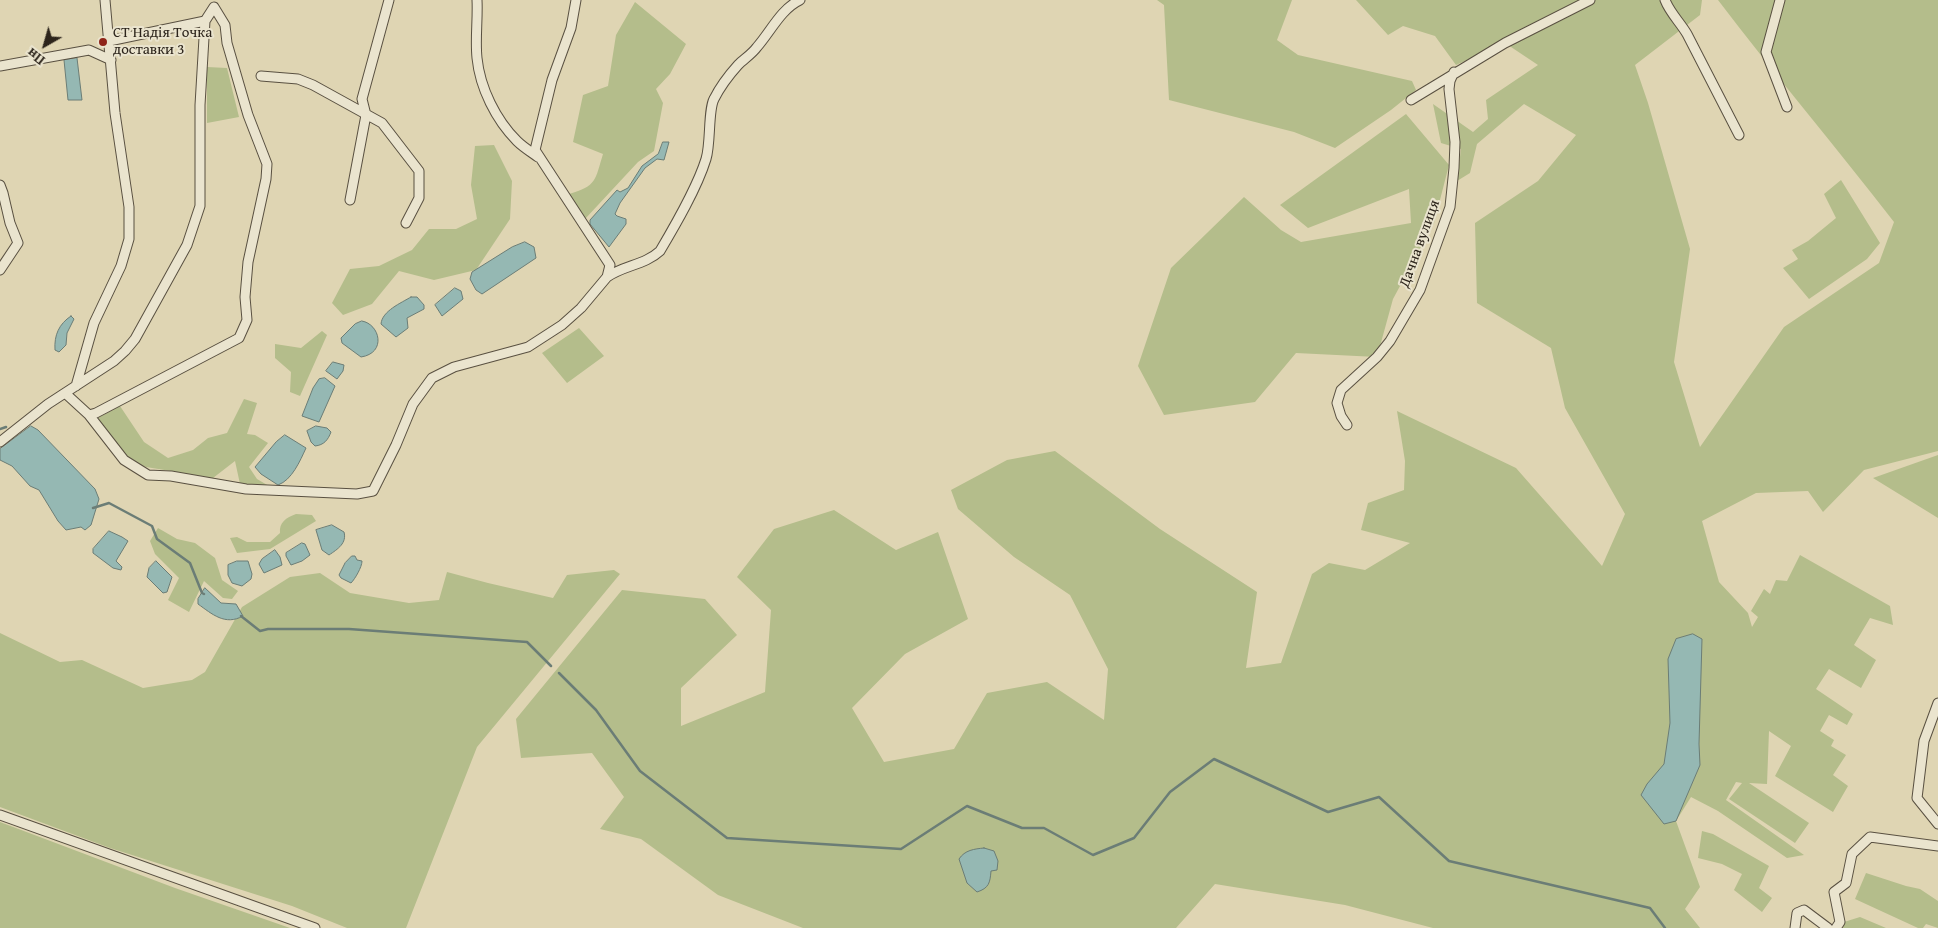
<!DOCTYPE html>
<meta charset="utf-8">
<style>
body{margin:0}
#map{position:relative;width:1938px;height:928px;overflow:hidden;background:#dfd5b3;font-family:"Gentium Book Plus",serif}
canvas{display:block}
.north{position:absolute;left:20px;top:20px;width:50px;height:50px;-webkit-text-stroke:4px #eae4ce;paint-order:stroke;rotate:218deg;font-size:14px;font-weight:700;line-height:20px;text-align:center;color:#2c241b}
.north::after{content:'';display:block;margin:auto;width:18px;height:22px;background:#2c241b;clip-path:polygon(50% 0,100% 100%,50% 72%,0 100%)}
</style>
<div id="map">
<canvas width="1938" height="928"></canvas>
<div class="north">Пн</div>
</div>
<script>
const ctx = document.querySelector('canvas').getContext('2d');
ctx.lineJoin = 'round';
function fill(path, color) { ctx.fillStyle = color; ctx.fill(path, 'evenodd'); }
function trace(path, color, width, dash) { ctx.strokeStyle = color; ctx.lineWidth = width; ctx.lineCap = dash ? 'butt' : 'round'; ctx.setLineDash(dash || []); ctx.stroke(path); }
function drawText(font, color, halo, rows, align = 'center') {
  ctx.font = font + ' "Gentium Book Plus",serif'; ctx.lineWidth = 4; ctx.setLineDash([]); ctx.textBaseline = 'middle'; ctx.strokeStyle = halo; ctx.fillStyle = color; for (const [text, x, y, turn = 0] of rows) {
    ctx.save(); ctx.translate(x, y); ctx.rotate((+turn || 0) * Math.PI / 180); ctx.textAlign = isNaN(turn) ? turn : align; if (halo) ctx.strokeText(text, 0, 0); ctx.fillText(text, 0, 0); ctx.restore();
  }
}
const green = new Path2D(`
 M 1157,0 L 1292,0 L 1277,40 L 1298,55 L 1412,81 L 1416,90 L 1391,110 L 1335,148 L 1294,132 L 1169,100 L 1164,5 Z
 M 1356,0 L 1702,0 L 1700,15 L 1635,65 L 1648,103 L 1690,249 L 1674,362 L 1700,447 L 1784,327 L 1879,263 L 1894,222 C 1836,147 1775,75 1718,0 L 1938,0 L 1938,451 L 1864,470 L 1823,512 L 1808,491 L 1756,493 L 1702,521 L 1719,582 L 1748,613 L 1752,627 L 1758,617 L 1751,611 L 1764,589 L 1770,594 L 1776,580 L 1787,581 L 1800,555 L 1890,606 L 1893,625 L 1870,618 L 1854,645 L 1876,660 L 1861,688 L 1829,669 L 1816,689 L 1853,714 L 1847,725 L 1829,715 L 1820,731 L 1834,740 L 1831,746 L 1846,755 L 1833,775 L 1848,786 L 1833,812 L 1775,776 L 1791,746 L 1769,731 L 1767,784 L 1749,783 L 1809,823 L 1795,843 L 1729,799 L 1742,783 L 1736,782 L 1726,800 L 1804,855 L 1787,858 L 1718,811 L 1691,797 L 1676,821 L 1700,887 L 1685,909 L 1700,928 L 1433,928 L 1345,905 L 1215,884 L 1176,928 L 803,928 L 718,895 L 641,839 L 600,829 L 624,797 L 592,753 L 521,758 L 516,719 L 622,590 L 705,599 L 737,635 L 681,688 L 681,726 L 765,692 L 771,610 L 737,577 L 774,529 L 834,510 L 896,550 L 938,532 L 968,619 L 905,654 L 852,708 L 884,762 L 954,749 L 987,693 L 1047,682 L 1104,720 L 1108,669 L 1070,595 L 1014,557 L 958,509 L 951,490 L 1007,460 L 1055,451 L 1160,529 L 1257,592 L 1246,668 L 1281,663 L 1312,574 L 1329,563 L 1365,570 L 1410,543 L 1361,530 L 1368,503 L 1404,490 L 1405,461 L 1397,411 L 1516,468 L 1602,566 L 1625,514 L 1565,408 L 1551,348 L 1477,303 L 1475,223 L 1538,181 L 1576,135 L 1524,104 L 1477,144 L 1470,173 L 1457,181 L 1461,149 L 1441,143 L 1433,104 L 1473,132 L 1488,119 L 1486,100 L 1538,65 L 1505,43 L 1456,65 L 1435,36 L 1403,26 L 1388,35 Z
 M 635,2 L 686,44 L 670,74 L 656,89 L 663,103 L 654,151 L 638,162 L 585,219 L 569,194 C 597,186 595,180 603,154 L 573,142 L 583,95 L 608,86 L 616,35 Z
 M 207,67 L 227,68 L 239,117 L 207,123 Z
 M 1406,114 L 1449,165 L 1434,223 L 1393,299 L 1377,357 L 1296,353 L 1255,402 L 1164,415 L 1138,366 L 1171,268 L 1244,197 L 1281,230 L 1301,242 L 1411,223 L 1409,189 L 1308,228 L 1280,205 Z
 M 494,145 L 512,181 L 510,219 L 476,270 L 434,280 L 399,271 L 372,304 L 343,315 L 332,303 L 350,269 L 379,266 L 412,250 L 429,229 L 456,229 L 477,219 L 471,185 L 475,146 Z
 M 1841,180 L 1880,243 L 1867,259 L 1809,299 L 1783,268 L 1798,259 L 1792,250 L 1808,241 L 1836,218 L 1824,194 Z
 M 579,328 L 604,356 L 567,383 L 542,353 Z
 M 322,331 L 327,335 L 300,396 L 290,392 L 291,372 L 275,358 L 275,344 L 301,348 Z
 M 244,399 L 257,403 L 247,434 L 255,435 L 268,443 L 249,467 L 257,479 L 274,489 L 240,484 L 235,461 L 213,478 L 146,467 L 125,457 L 98,418 L 120,406 L 144,442 L 168,458 L 193,450 L 208,438 L 227,433 Z
 M 1938,455 L 1938,518 L 1873,478 Z
 M 296,514 L 312,515 L 316,521 L 270,549 L 237,553 L 230,538 L 237,537 L 247,542 L 270,542 L 280,533 C 279,522 286,518 296,514 Z
 M 158,528 L 177,539 L 195,543 L 215,558 L 222,580 L 238,591 L 232,599 L 223,598 L 204,581 L 189,612 L 168,600 L 179,578 L 155,554 L 150,541 Z
 M 614,570 L 620,574 L 477,747 L 406,928 L 347,928 L 292,906 L 110,848 L 0,807 L 0,633 L 60,662 L 82,660 L 143,688 L 192,680 L 205,672 L 242,607 L 290,577 L 320,573 L 350,593 L 409,603 L 439,600 L 447,572 L 488,583 L 553,598 L 567,575 Z
 M 0,822 L 175,888 L 290,928 L 0,928 Z
 M 1702,831 L 1713,834 L 1769,866 L 1759,888 L 1772,898 L 1762,912 L 1734,890 L 1742,874 L 1722,864 L 1698,858 Z
 M 1866,873 L 1906,886 L 1920,889 L 1938,901 L 1938,928 L 1926,924 L 1923,928 L 1918,928 L 1855,899 Z
 M 1860,917 L 1886,928 L 1843,928 L 1844,922 Z`);
const water = new Path2D(`
 M 77,58 L 82,100 L 68,100 L 64,60 Z
 M 663,142 L 669,142 L 664,160 L 657,159 L 645,168 L 620,203 L 615,214 L 617,216 L 626,219 L 626,224 L 609,247 L 590,224 L 590,220 L 617,190 L 620,192 L 628,188 L 642,166 L 658,154 Z
 M 525,242 L 534,247 L 536,258 L 482,294 L 476,290 L 470,279 L 472,272 L 512,247 Z
 M 455,288 L 461,291 L 463,299 L 442,316 L 435,305 Z
 M 411,297 L 417,297 L 424,305 L 424,309 L 407,318 L 408,328 L 396,337 L 381,324 C 382,311 401,303 411,297 Z
 M 71,316 L 74,319 L 67,333 L 66,345 L 59,352 L 55,350 C 54,335 59,324 71,316 Z
 M 362,321 C 380,324 387,353 361,357 L 342,343 L 341,338 L 355,324 Z
 M 333,362 L 344,365 L 343,371 L 337,379 L 326,371 Z
 M 325,378 L 335,386 L 319,422 L 302,416 L 313,388 L 319,379 Z
 M 31,426 L 38,430 L 95,489 L 99,499 L 91,525 L 85,530 L 81,527 L 66,530 L 58,521 L 39,490 L 30,486 L 12,466 L 0,460 L 0,449 Z
 M 316,426 L 327,428 L 331,432 C 328,440 324,445 315,446 L 311,442 L 307,431 Z
 M 285,435 L 306,448 C 300,461 292,480 278,485 L 261,474 L 255,467 L 276,442 Z
 M 332,525 L 344,532 C 347,543 338,549 329,555 L 322,550 L 316,530 Z
 M 109,531 L 122,537 L 128,541 L 116,561 L 122,567 L 121,570 L 113,568 L 93,553 L 93,549 Z
 M 302,543 L 305,544 L 310,555 L 302,561 L 291,565 L 286,556 L 286,553 Z
 M 275,550 L 280,557 L 282,565 L 264,573 L 259,564 L 262,559 Z
 M 352,556 L 355,556 L 357,560 L 362,561 C 362,567 355,579 351,583 L 341,578 L 339,575 L 345,563 Z
 M 156,561 L 172,577 L 167,592 L 163,593 L 147,577 L 149,568 Z
 M 237,561 L 248,561 L 252,574 L 251,579 L 242,586 L 232,583 L 228,575 L 228,565 Z
 M 205,588 L 221,603 L 236,604 L 243,616 C 225,626 212,614 198,604 L 198,599 Z
 M 1693,634 L 1702,639 L 1699,744 L 1700,765 L 1676,821 L 1664,824 L 1641,795 L 1647,784 L 1664,764 L 1670,723 L 1668,659 L 1676,639 Z
 M 984,848 L 994,851 L 998,861 L 997,870 L 991,871 C 990,883 989,888 977,892 L 967,883 L 959,859 C 965,850 974,849 984,848 Z`);
const stream = new Path2D(`
 M 0,429 L 6,427
 M 93,508 L 109,503 L 152,526 L 157,539 L 190,563 L 202,593 L 204,594
 M 241,616 L 260,631 L 268,629 L 349,629 L 527,642 L 551,666
 M 559,673 L 596,710 L 640,771 L 727,838 L 901,849 L 967,806 L 1022,828 L 1044,828 L 1093,855 L 1134,838 L 1170,792 L 1214,759 L 1328,812 L 1379,797 L 1449,861 L 1650,908 L 1665,928`);
const minor = new Path2D(`
 M 477,0 C 478,19 475,39 477,58 C 480,88 496,120 517,141 C 523,147 531,152 538,157
 M 1665,0 C 1670,13 1680,22 1687,34 L 1739,135
 M 1780,0 L 1766,52 L 1787,107
 M 109,41 L 205,21
 M 0,66 L 89,50 L 111,60
 M 261,76 L 298,79 L 313,85 L 382,123 L 419,171 L 419,198 L 406,223
 M 1411,100 L 1505,43 L 1590,0
 M 0,185 L 3,193 L 10,223 L 18,243 L 0,270
 M 350,200 L 366,115 L 362,99 L 389,0
 M 607,277 C 624,265 645,265 660,251 C 676,224 697,188 706,159 C 711,143 708,110 714,99 C 720,87 729,75 738,65 C 744,59 752,54 757,47 C 771,31 781,9 800,0
 M 76,386 L 94,323 L 121,266 L 129,239 L 129,207 L 115,113 L 105,0
 M 65,393 L 89,415 L 124,460 L 148,475 L 171,476 L 246,489 L 357,494 L 373,491 L 396,445 L 413,404 L 432,378 L 454,367 L 528,347 L 562,325 L 581,308 L 607,277 L 610,265 L 535,150 L 552,80 L 571,28 L 576,0
 M 1347,425 L 1341,416 L 1337,403 L 1341,390 L 1377,357 L 1390,341 L 1420,290 L 1450,207 L 1454,168 L 1455,142 L 1449,89 L 1450,81 L 1454,72
 M 0,442 L 48,404 L 114,361 L 125,351 L 135,339 L 187,245 L 200,206 L 200,105 L 205,21 L 214,7 L 225,25 L 227,43 L 248,115 L 267,164 L 266,179 L 248,262 L 245,297 L 247,320 L 239,338 L 96,413 L 89,415
 M 1938,703 L 1924,741 L 1917,798 L 1938,824
 M 0,815 L 315,928
 M 1795,928 L 1797,913 L 1804,910 L 1828,928
 M 1836,928 L 1840,922 L 1834,892 L 1846,883 L 1852,854 L 1870,837 L 1938,846`);
const markers = [
 [103,42,5,"#8f2418"]
];
const poiNames = [
 ["СТ Надія Точка",113,33],
 ["доставки 3",113,50]
];
const streetNames = [
 ["Дачна вулиця",1420,244,-70]
];
fill(green, '#b4bd8b');
fill(water, '#95b8b3');
trace(water, '#6b7d76', 1);
trace(stream, '#6b7d76', 2.5);
trace(minor, '#595041', 11);
trace(minor, '#eae4ce', 9);
for (const [x, y, r, color] of markers) { const dot = new Path2D(); dot.arc(x, y, r, 0, 2 * Math.PI); ctx.fillStyle = color; ctx.fill(dot); trace(dot, '#eae4ce', 2); }
drawText('15px', '#2c241b', '#eae4ce', poiNames, 'left');
drawText('15px', '#2c241b', '#eae4ce', streetNames);
</script>
